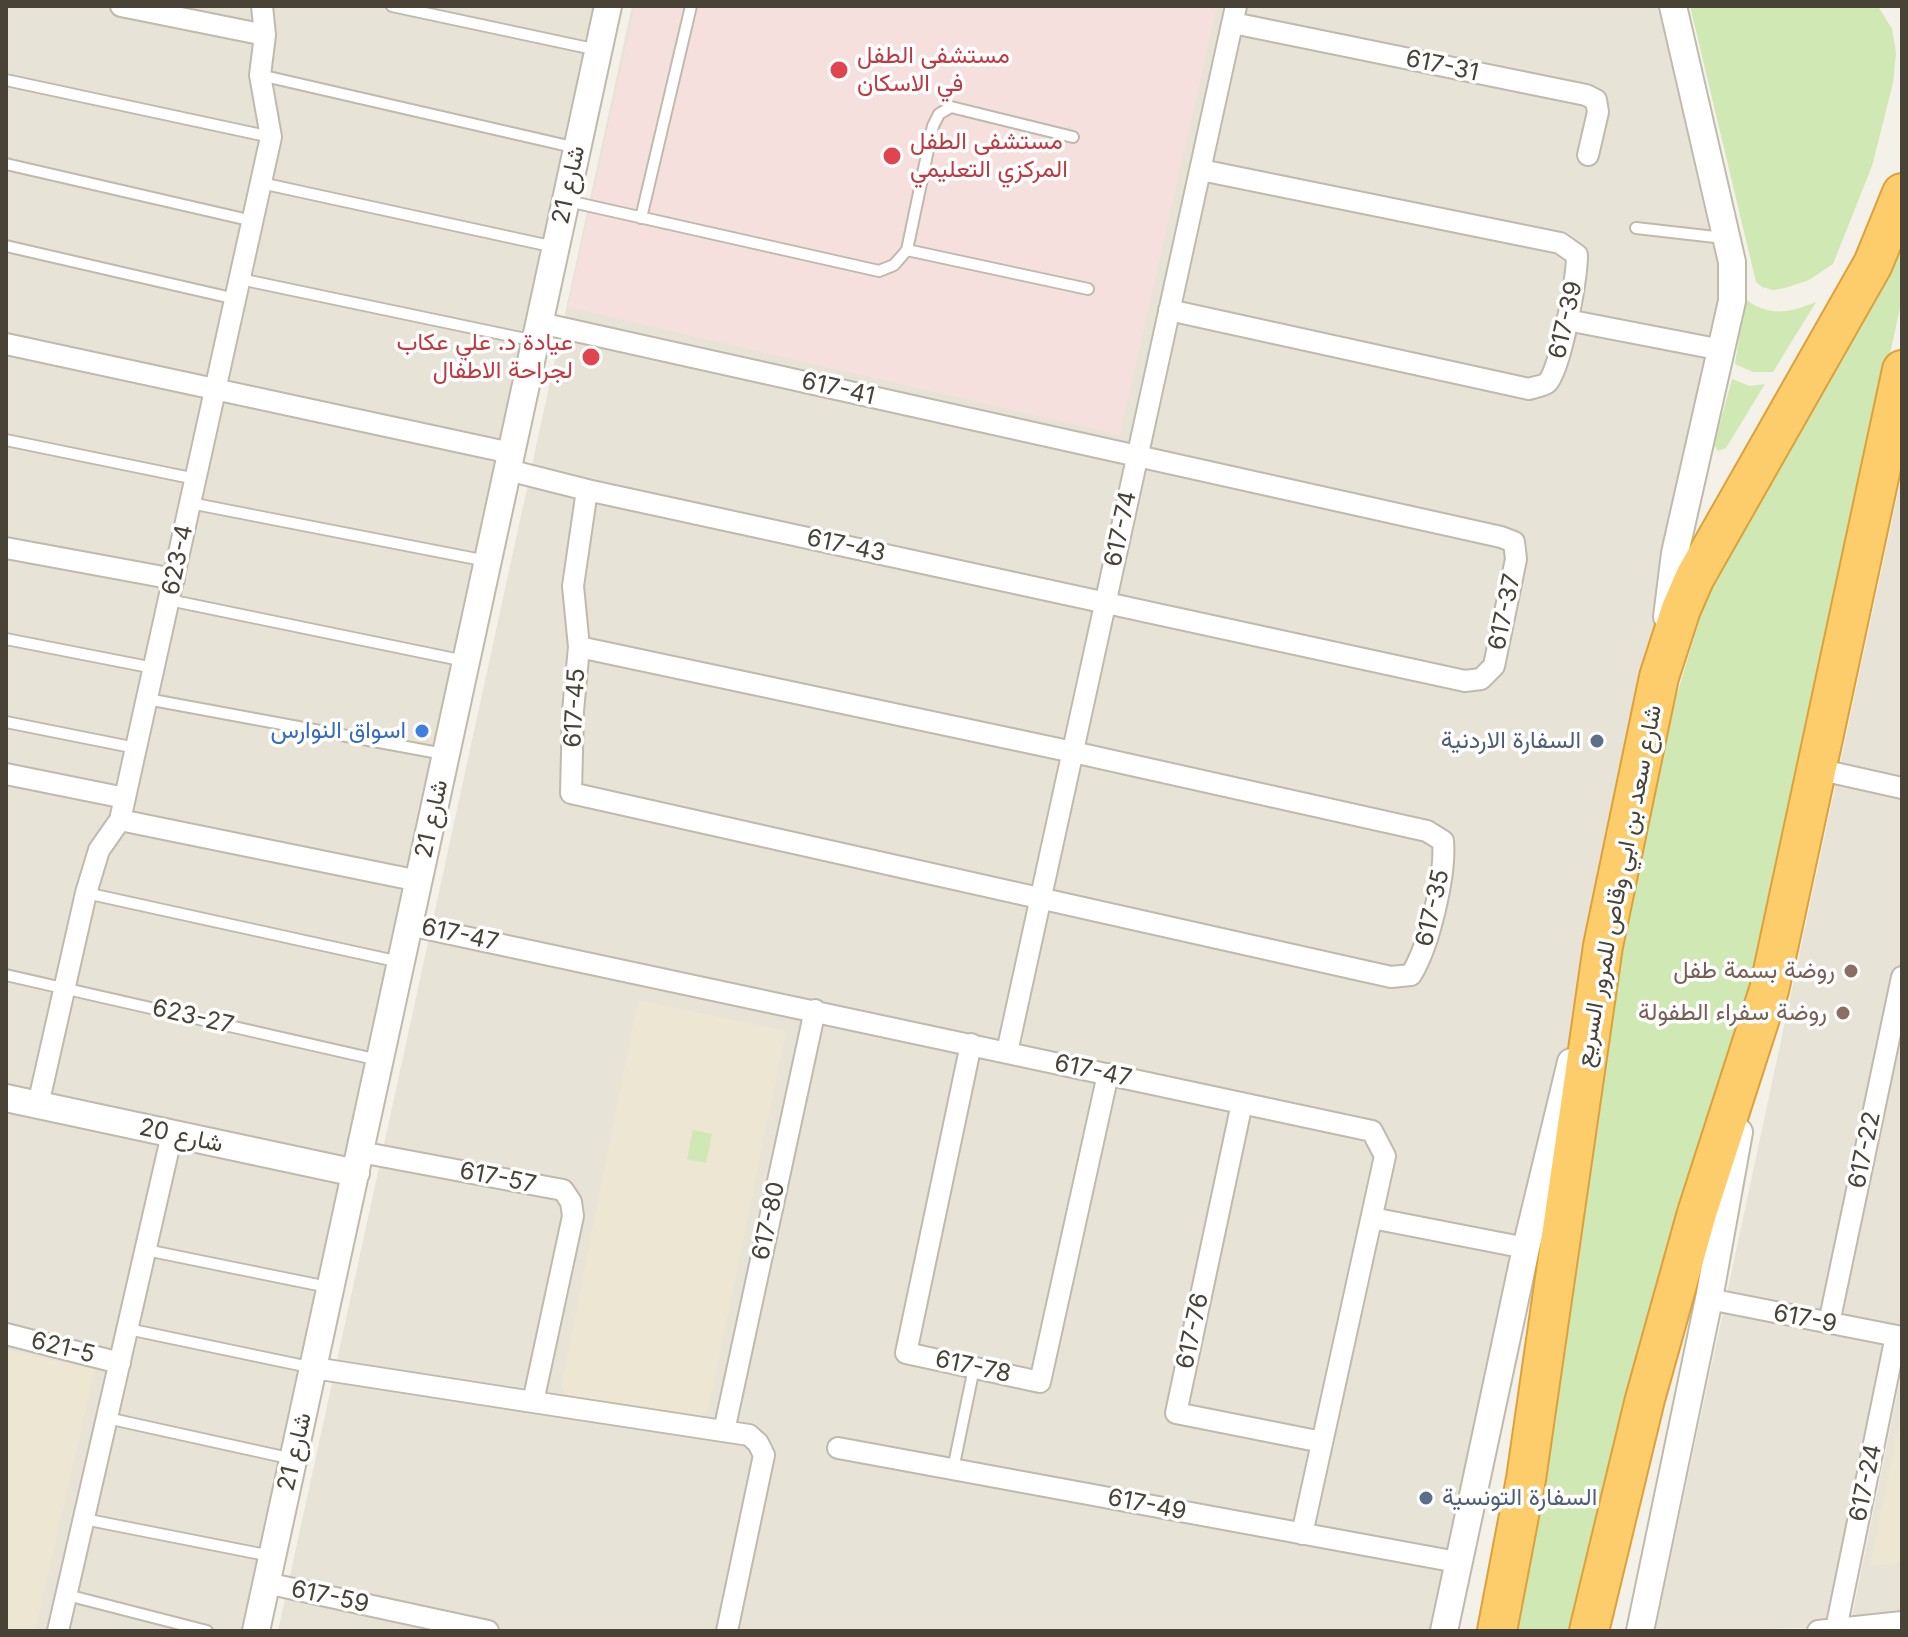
<!DOCTYPE html>
<meta charset="utf-8">
<style>
body{margin:0}
#map{position:relative;width:1908px;height:1637px;overflow:hidden;background:#f4f1e9;font-family:Inter,sans-serif}
canvas{display:block}
.frame{position:absolute;inset:0;border:8px solid #484237;pointer-events:none}
</style>
<div id="map">
<canvas width="1908" height="1637"></canvas>
<div class="frame"></div>
</div>
<script>
const ctx = document.querySelector('canvas').getContext('2d');
ctx.lineJoin = 'round';
function fill(path, color) { ctx.fillStyle = color; ctx.fill(path, 'evenodd'); }
function trace(path, color, width, dash) { ctx.strokeStyle = color; ctx.lineWidth = width; ctx.lineCap = dash ? 'butt' : 'round'; ctx.setLineDash(dash || []); ctx.stroke(path); }
function drawText(font, color, halo, rows, align = 'center') {
  ctx.font = font + ' Inter,Vazirmatn,sans-serif'; ctx.lineWidth = 7; ctx.setLineDash([]); ctx.textBaseline = 'middle'; ctx.strokeStyle = halo; ctx.fillStyle = color; for (const [text, x, y, turn = 0] of rows) {
    ctx.save(); ctx.translate(x, y); ctx.rotate((+turn || 0) * Math.PI / 180); ctx.textAlign = isNaN(turn) ? turn : align; if (halo) ctx.strokeText(text, 0, 0); ctx.fillText(text, 0, 0); ctx.restore();
  }
}
const residential = new Path2D(`
 M 6,6 L 608,6 L 256,1631 L 6,1631 Z
 M 632,6 L 1660,6 L 1722,254 L 1718,331 L 1444,1631 L 278,1631 Z
 M 1902,474 L 1902,955 L 1829,1304 L 1826,1309 L 1818,1312 L 1727,1293 Z
 M 1902,997 L 1902,1332 L 1836,1314 Z
 M 1723,1312 L 1882,1341 L 1887,1347 L 1832,1611 L 1827,1618 L 1809,1628 L 1655,1631 Z
 M 1902,1370 L 1902,1631 L 1849,1631 Z`);
const education = new Path2D(`
 M 638,1000 L 786,1031 L 709,1407 L 699,1419 L 567,1396 L 561,1387 Z
 M 6,1350 L 95,1370 L 35,1631 L 6,1631 Z
 M 1902,1409 L 1902,1563 L 1870,1566 Z`);
const medical = new Path2D(`
 M 635,6 L 1217,6 L 1120,435 L 568,307 Z`);
const green = new Path2D(`
 M 1690,6 L 1878,6 L 1892,29 L 1896,53 L 1893,83 L 1872,166 L 1833,264 L 1809,280 L 1785,288 L 1773,290 L 1762,287 L 1756,282 Z
 M 1902,249 L 1902,299 L 1745,1016 L 1613,1462 L 1568,1631 L 1517,1631 L 1555,1393 L 1612,985 L 1656,764 L 1706,598 Z
 M 1745,299 C 1769,317 1789,313 1816,302 L 1773,372 L 1753,372 L 1735,364 Z
 M 1732,379 L 1750,386 L 1765,384 L 1726,448 L 1718,451 L 1714,445 Z
 M 693,1130 L 712,1134 L 706,1163 L 687,1159 Z`);
const service = new Path2D(`
 M 392,6 L 598,50
 M 260,75 L 577,148
 M 6,80 L 271,137
 M 6,164 L 253,221
 M 261,183 L 555,247
 M 568,201 L 879,271 L 894,265 L 907,250 L 933,126 L 939,114 L 951,107 L 1073,137
 M 641,218 L 691,6
 M 1636,228 L 1724,238
 M 6,246 L 236,299
 M 907,250 L 1088,289
 M 240,279 L 535,341
 M 6,440 L 196,479
 M 190,503 L 487,561
 M 169,600 L 465,661
 M 6,639 L 154,668
 M 147,699 L 444,754
 M 6,722 L 136,748
 M 86,893 L 400,962
 M 6,975 L 379,1060
 M 146,1250 L 328,1287
 M 128,1329 L 314,1368
 M 107,1418 L 293,1459
 M 953,1469 L 974,1368
 M 84,1519 L 271,1556
 M 67,1595 L 207,1631`);
const minor = new Path2D(`
 M 121,6 L 265,35
 M 1233,23 L 1586,95 L 1596,100 L 1598,112 L 1588,155
 M 1169,310 L 1529,389 C 1534,387 1543,386 1547,383 C 1561,370 1577,276 1577,255 L 1560,243 L 1201,170
 M 1567,320 L 1722,350
 M 540,323 L 1501,537 L 1514,542 L 1516,559 L 1494,666 L 1481,679 L 1465,681 L 587,490 L 573,586 L 579,647
 M 6,344 L 511,453
 M 508,470 L 587,490
 M 6,548 L 174,579
 M 579,647 L 1073,752 L 1427,831 L 1443,841 C 1446,875 1429,946 1411,975 L 1391,977 L 571,793 L 573,711 Z
 M 1817,769 L 1902,788
 M 6,774 L 125,798
 M 120,820 L 419,881
 M 409,925 L 1372,1131 L 1385,1156 L 1302,1534
 M 971,1044 L 906,1353 L 1040,1382 L 1108,1074
 M 1007,1052 L 1236,6
 M 1242,1103 L 1176,1413 L 1322,1442
 M 38,1105 L 86,893 L 99,850 L 120,820 L 271,137 L 260,75 L 265,35 L 262,6
 M 1372,1218 L 1526,1248
 M 1709,1299 L 1902,1337
 M 1829,1323 L 1902,977
 M 6,1334 L 120,1363
 M 314,1368 L 533,1402 L 573,1216 L 571,1202 L 563,1190 L 360,1152
 M 533,1402 L 749,1435 L 758,1443 L 764,1455 L 727,1631
 M 724,1431 L 815,1010
 M 838,1448 L 1457,1562
 M 266,1583 L 488,1631
 M 1836,1629 L 1896,1336
 M 58,1631 L 172,1134
 M 1818,1631 L 1902,1622`);
const tertiary = new Path2D(`
 M 1667,617 L 1675,553 L 1732,301 L 1732,262 L 1673,6
 M 6,1098 L 356,1173
 M 256,1631 L 608,6
 M 1444,1631 L 1526,1248 L 1571,1062
 M 1640,1631 L 1709,1299 L 1739,1132`);
const motorway = new Path2D(`
 M 1497,1631 L 1526,1479 L 1603,946 L 1659,677 L 1681,609 L 1695,577 L 1873,264 L 1902,193
 M 1589,1631 L 1645,1399 L 1697,1213 L 1769,990 L 1902,370`);
const markers = [
 [839,70,10,"#e0444e"],
 [892,156,10,"#e0444e"],
 [591,357,10,"#e0444e"],
 [422,731,8,"#3f7fe0"],
 [1597,741,8,"#5c6f8a"],
 [1851,971,8,"#8d6e63"],
 [1843,1013,8,"#8d6e63"],
 [1426,1498,8,"#5c6f8a"]
];
const healthNames = [
 ["مستشفى الطفل",857,56],
 ["في الاسكان",857,84],
 ["مستشفى الطفل",910,142],
 ["المركزي التعليمي",910,170],
 ["عيادة د. علي عكاب",573,343,"right"],
 ["لجراحة الاطفال",573,371,"right"]
];
const streetNames = [
 ["617-31",1442,66,12],
 ["شارع 21",569,185,-78],
 ["617-39",1566,320,-77],
 ["617-41",838,389,13],
 ["617-74",1121,529,-78],
 ["617-43",846,546,12],
 ["623-4",178,560,-78],
 ["617-37",1505,612,-78],
 ["617-45",575,708,-87],
 ["شارع 21",432,819,-78],
 ["شارع سعد بن ابي وقاص للمرور السريع",1619,886,-79],
 ["617-35",1433,908,-77],
 ["617-47",460,935,12],
 ["623-27",193,1017,13],
 ["617-47",1093,1071,12],
 ["شارع 20",181,1136,12],
 ["617-22",1865,1150,-78],
 ["617-57",498,1178,11],
 ["617-80",769,1221,-78],
 ["617-9",1805,1319,11],
 ["617-76",1193,1331,-78],
 ["621-5",63,1348,14],
 ["617-78",973,1367,12],
 ["شارع 21",295,1452,-77],
 ["617-24",1866,1483,-78],
 ["617-49",1147,1505,11],
 ["617-59",330,1597,12]
];
const shopNames = [
 ["اسواق النوارس",406,731]
];
const serviceNames = [
 ["السفارة الاردنية",1581,741],
 ["السفارة التونسية",1442,1498,"left"]
];
const educationNames = [
 ["روضة بسمة طفل",1835,971],
 ["روضة سفراء الطفولة",1827,1013]
];
fill(residential, '#e8e3d7');
fill(education, '#ede6d3');
fill(medical, '#f5e0dd');
fill(green, '#d0e8b3');
trace(service, '#c0b9ac', 14);
trace(minor, '#c0b9ac', 24);
trace(tertiary, '#c0b9ac', 30);
trace(motorway, '#dda13b', 42);
trace(service, '#fff', 10);
trace(minor, '#fff', 20);
trace(tertiary, '#fff', 26);
trace(motorway, '#fdcd6c', 38);
for (const [x, y, r, color] of markers) { const dot = new Path2D(); dot.arc(x, y, r, 0, 2 * Math.PI); ctx.fillStyle = color; ctx.fill(dot); trace(dot, '#fff', 3); }
drawText('24px', '#be3a42', '#fff', healthNames, 'left');
drawText('24px', '#484237', '#fff', streetNames);
drawText('24px', '#366cbe', '#fff', shopNames, 'right');
drawText('24px', '#4e5e75', '#fff', serviceNames, 'right');
drawText('24px', '#785e54', '#fff', educationNames, 'right');
</script>
